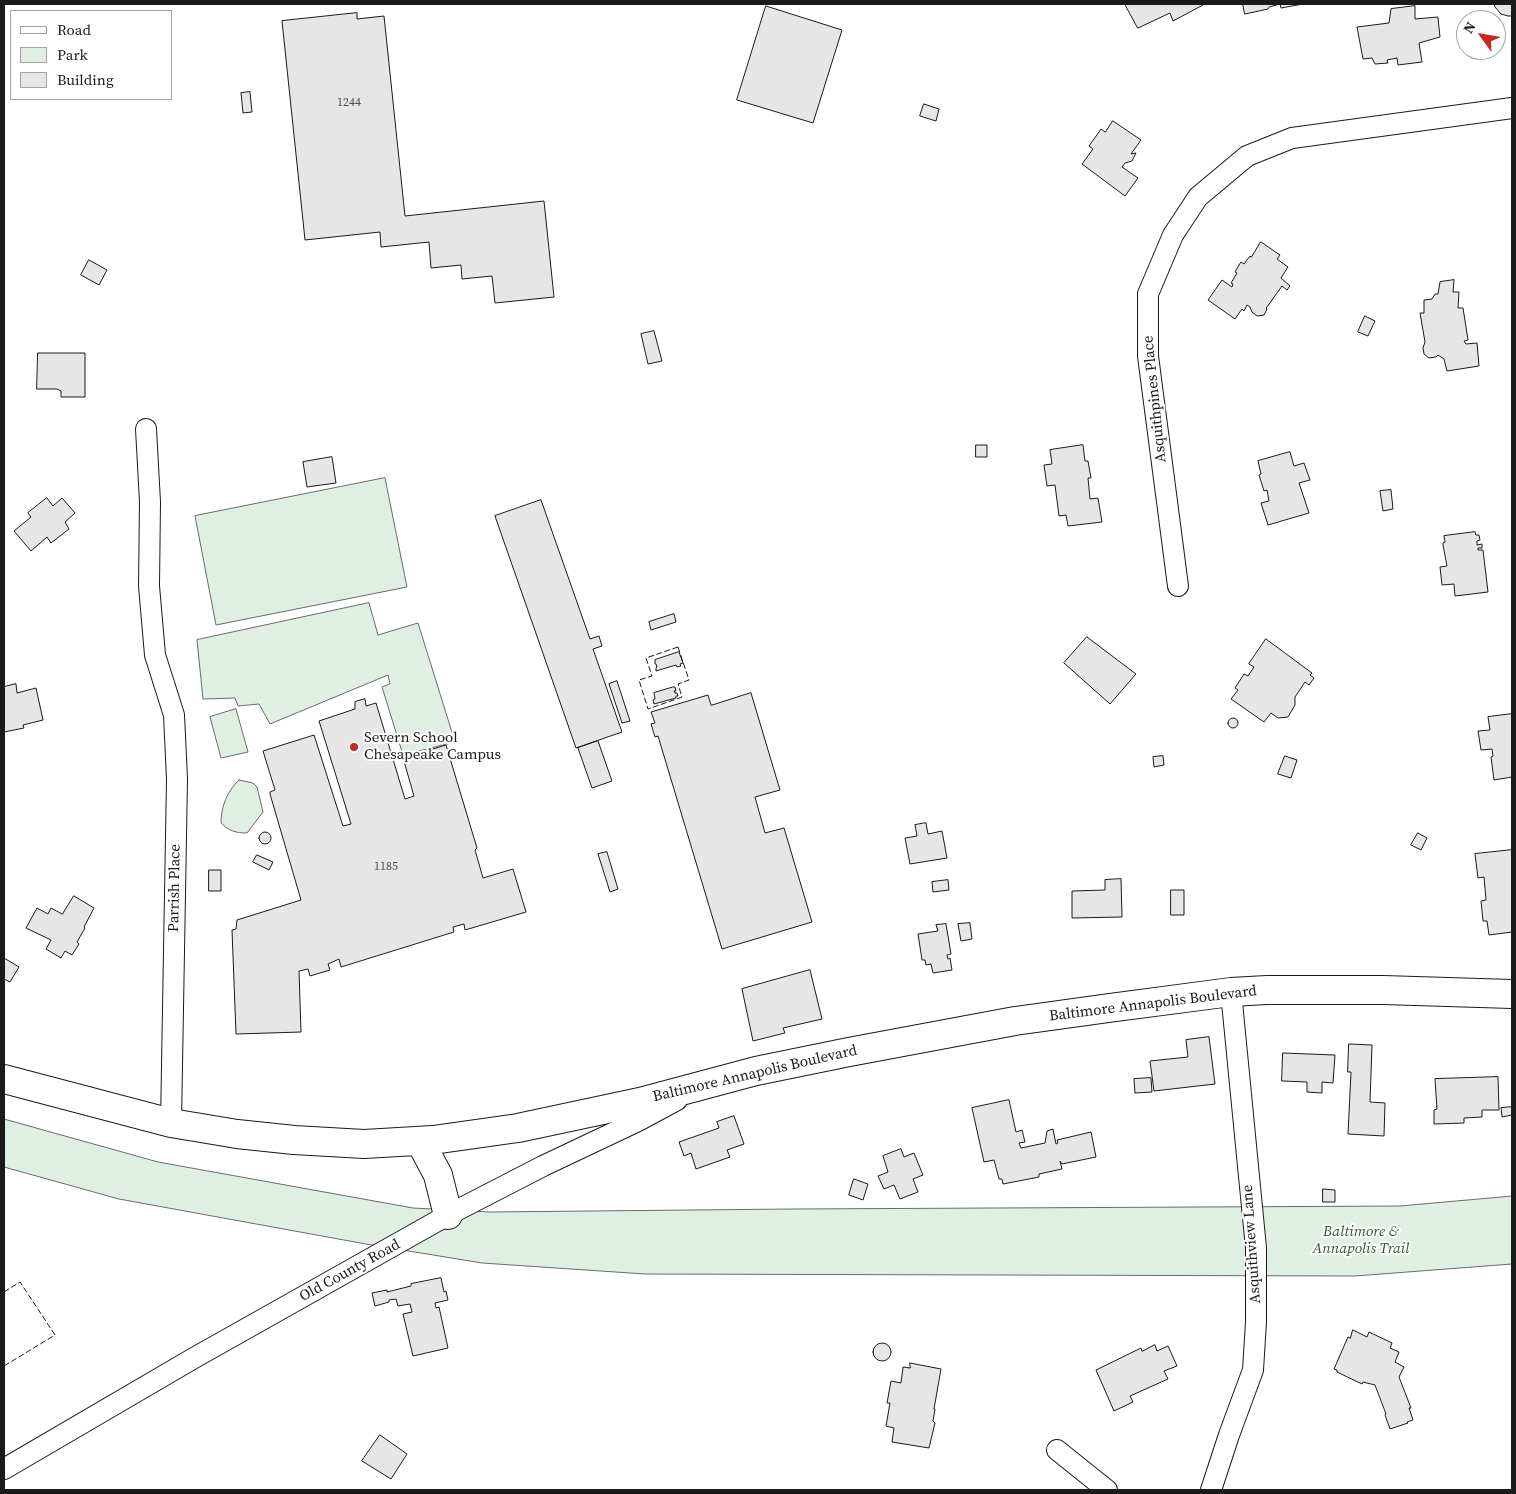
<!DOCTYPE html>
<style>
body{margin:0}
#map{position:relative;width:1516px;height:1494px;overflow:hidden;background:#fff;font-family:"Source Serif 4",serif}
canvas{display:block}
.frame{position:absolute;inset:0;border:5px solid #1a1a1a;pointer-events:none}
.legend{position:absolute;left:10px;top:10px;width:162px;height:90px;box-sizing:border-box;background:#fff;border:1px solid #a3a3a3;margin:0;padding:6px 9px;list-style:none;font-size:15px;color:#1a1a1a}
.legend li{display:flex;align-items:center;gap:10px;height:25px}
.legend b{width:25px;border:1px solid #a3a3a3}
.north{position:absolute;left:1456px;top:10px;width:50px;height:50px;box-sizing:border-box;background:#fff;border:1px solid #a3a3a3;border-radius:50%;rotate:302deg;font-size:14px;font-weight:700;line-height:20px;text-align:center;color:#1a1a1a}
.north::after{content:'';display:block;margin:auto;width:18px;height:22px;background:#c62828;clip-path:polygon(50% 0,100% 100%,50% 72%,0 100%)}
</style>
<div id="map">
<canvas width="1516" height="1494"></canvas>
<div class="frame"></div>
<ul class="legend">
<li><b style="height:6px;background:#fff"></b>Road</li>
<li><b style="height:14px;background:#e0efe3"></b>Park</li>
<li><b style="height:14px;background:#e6e6e6"></b>Building</li>
</ul>
<div class="north">N</div>
</div>
<script>
const ctx = document.querySelector('canvas').getContext('2d');
ctx.lineJoin = 'round';
function fill(path, color) { ctx.fillStyle = color; ctx.fill(path, 'evenodd'); }
function trace(path, color, width, dash) { ctx.strokeStyle = color; ctx.lineWidth = width; ctx.lineCap = dash ? 'butt' : 'round'; ctx.setLineDash(dash || []); ctx.stroke(path); }
function drawText(font, color, halo, rows, align = 'center') {
  ctx.font = font + ' "Source Serif 4",serif'; ctx.lineWidth = 4; ctx.setLineDash([]); ctx.textBaseline = 'middle'; ctx.strokeStyle = halo; ctx.fillStyle = color; for (const [text, x, y, turn = 0] of rows) {
    ctx.save(); ctx.translate(x, y); ctx.rotate((+turn || 0) * Math.PI / 180); ctx.textAlign = isNaN(turn) ? turn : align; if (halo) ctx.strokeText(text, 0, 0); ctx.fillText(text, 0, 0); ctx.restore();
  }
}
const green = new Path2D(`
 M 385,478 L 407,587 L 216,625 L 195,516 Z
 M 369,603 L 378,635 L 418,623 L 455,742 L 403,755 L 382,687 L 390,684 L 388,675 L 270,724 L 259,704 L 238,706 L 235,698 L 203,699 L 197,640 Z
 M 236,709 L 248,752 L 221,758 L 210,717 Z
 M 239,780 L 253,783 L 257,787 L 263,812 L 247,833 C 236,833 229,831 221,823 C 221,807 227,791 239,780 Z
 M 4,1119 L 158,1162 L 413,1208 L 490,1212 L 792,1209 L 1400,1206 L 1512,1196 L 1512,1264 L 1355,1276 L 645,1274 L 482,1263 L 366,1244 L 119,1199 L 4,1167 Z`);
const building = new Path2D(`
 M 1125,4 L 1202,4 L 1203,5 L 1173,21 L 1170,13 L 1138,28 Z
 M 1243,4 L 1303,4 L 1281,8 L 1280,4 L 1269,7 L 1268,9 L 1245,14 Z
 M 1495,4 L 1512,4 L 1512,16 L 1508,16 L 1501,14 L 1495,7 Z
 M 766,6 L 842,30 L 813,123 L 737,100 Z
 M 1415,6 L 1415,19 L 1438,17 L 1438,18 L 1440,37 L 1419,43 L 1422,62 L 1398,65 L 1397,58 L 1387,60 L 1388,63 L 1375,64 L 1372,58 L 1363,59 L 1357,27 L 1389,23 L 1391,9 Z
 M 357,13 L 357,19 L 384,16 L 405,216 L 544,201 L 554,297 L 495,303 L 492,276 L 462,279 L 461,265 L 431,268 L 429,242 L 381,247 L 380,232 L 305,240 L 282,21 Z
 M 250,92 L 252,112 L 243,113 L 241,93 Z
 M 924,104 L 939,109 L 936,121 L 920,116 Z
 M 1113,121 L 1141,140 L 1131,154 L 1136,153 L 1132,161 L 1125,163 L 1122,167 L 1138,178 L 1125,196 L 1082,164 L 1093,149 L 1089,146 L 1101,129 L 1105,132 Z
 M 1261,242 L 1280,255 L 1277,259 L 1288,267 L 1281,278 L 1290,286 L 1287,290 L 1282,286 L 1267,307 L 1266,308 L 1267,309 L 1264,315 L 1257,316 L 1252,312 L 1250,307 L 1247,305 L 1244,311 L 1242,309 L 1235,319 L 1208,300 L 1222,280 L 1232,287 L 1233,284 L 1231,283 L 1237,273 L 1235,272 L 1239,265 L 1241,262 L 1244,264 L 1250,256 L 1251,257 Z
 M 89,260 L 107,270 L 99,285 L 81,275 Z
 M 1454,280 L 1453,292 L 1459,292 L 1458,308 L 1463,308 L 1468,340 L 1464,341 L 1466,344 L 1477,343 L 1479,366 L 1447,371 L 1444,359 L 1438,355 L 1436,357 L 1429,358 L 1424,354 L 1423,348 L 1425,342 L 1420,313 L 1424,313 L 1424,300 L 1432,299 L 1435,294 L 1438,294 L 1440,282 Z
 M 1365,316 L 1375,321 L 1368,336 L 1358,332 Z
 M 654,331 L 662,361 L 648,364 L 641,334 Z
 M 38,353 L 85,353 L 85,397 L 61,397 L 61,391 L 57,389 L 37,389 Z
 M 976,445 L 987,445 L 987,457 L 976,457 Z
 M 1083,445 L 1085,461 L 1088,461 L 1091,478 L 1088,478 L 1090,499 L 1098,498 L 1102,522 L 1068,526 L 1066,515 L 1059,516 L 1055,485 L 1047,486 L 1044,465 L 1052,464 L 1050,450 Z
 M 1290,452 L 1294,466 L 1304,463 L 1310,480 L 1299,483 L 1309,513 L 1268,525 L 1261,503 L 1269,501 L 1267,490 L 1264,491 L 1259,475 L 1261,474 L 1258,461 Z
 M 332,457 L 336,483 L 307,487 L 303,462 Z
 M 1391,490 L 1393,509 L 1383,511 L 1380,491 Z
 M 47,498 L 53,506 L 62,498 L 75,513 L 65,522 L 69,529 L 51,543 L 47,537 L 31,551 L 14,531 L 31,517 L 28,513 Z
 M 541,500 L 590,639 L 599,636 L 602,646 L 593,649 L 622,732 L 576,748 L 495,516 Z
 M 1475,532 L 1476,535 L 1479,535 L 1480,540 L 1477,541 L 1477,545 L 1482,544 L 1482,548 L 1478,548 L 1478,550 L 1483,550 L 1488,592 L 1455,596 L 1454,584 L 1442,585 L 1440,567 L 1447,566 L 1443,545 L 1443,543 L 1445,542 L 1444,536 Z
 M 674,614 L 676,622 L 651,630 L 649,622 Z
 M 1087,637 L 1136,674 L 1110,704 L 1064,663 Z
 M 1266,639 L 1312,673 L 1310,675 L 1314,678 L 1309,685 L 1305,682 L 1295,697 L 1295,705 L 1288,717 L 1278,718 L 1271,713 L 1264,722 L 1231,699 L 1238,690 L 1235,688 L 1244,674 L 1248,676 L 1254,667 L 1249,664 Z
 M 679,652 L 683,663 L 680,664 L 681,666 L 677,667 L 676,665 L 656,671 L 656,668 L 657,667 L 656,664 L 655,664 L 655,660 Z
 M 617,681 L 630,721 L 622,723 L 609,684 Z
 M 16,684 L 17,693 L 36,688 L 43,720 L 23,725 L 24,728 L 4,732 L 4,687 Z
 M 673,687 L 675,687 L 676,691 L 674,691 L 675,693 L 677,693 L 678,696 L 676,696 L 676,698 L 654,704 L 653,700 L 655,699 L 654,693 Z
 M 751,693 L 780,790 L 755,797 L 765,833 L 784,828 L 812,922 L 722,949 L 658,736 L 655,737 L 651,724 L 655,723 L 651,712 L 708,695 L 711,705 Z
 M 365,699 L 366,706 L 376,703 L 405,799 L 414,796 L 403,758 L 446,745 L 477,848 L 475,850 L 483,878 L 513,869 L 526,912 L 465,930 L 464,924 L 453,927 L 454,932 L 341,967 L 339,959 L 328,964 L 330,970 L 310,976 L 308,969 L 299,971 L 301,1032 L 236,1034 L 232,930 L 236,929 L 237,920 L 301,900 L 270,794 L 270,792 L 275,790 L 263,751 L 314,735 L 343,826 L 351,824 L 319,721 L 355,709 L 355,702 Z
 M 1512,714 L 1512,777 L 1494,780 L 1491,757 L 1493,756 L 1492,749 L 1481,750 L 1478,731 L 1490,730 L 1488,717 Z
 M1228 723a5 5 0 1 1 10 0a5 5 0 1 1-10 0Z
 M 598,741 L 612,781 L 592,788 L 578,748 Z
 M 1163,756 L 1164,765 L 1154,767 L 1153,757 Z
 M 1285,756 L 1297,760 L 1291,778 L 1278,774 Z
 M 926,823 L 928,834 L 942,831 L 947,858 L 910,864 L 905,838 L 917,836 L 915,825 Z
 M259 838a6 6 0 1 1 12 0a6 6 0 1 1-12 0Z
 M 1418,833 L 1427,838 L 1421,850 L 1411,845 Z
 M 1512,850 L 1512,932 L 1489,935 L 1487,921 L 1483,921 L 1481,901 L 1486,900 L 1484,877 L 1478,878 L 1475,854 Z
 M 607,852 L 618,889 L 610,892 L 598,854 Z
 M 257,855 L 273,862 L 269,870 L 253,862 Z
 M 209,870 L 221,870 L 221,891 L 209,891 Z
 M 1121,879 L 1122,917 L 1072,918 L 1072,891 L 1105,890 L 1105,880 Z
 M 948,880 L 949,890 L 933,892 L 932,882 Z
 M 1171,890 L 1184,890 L 1184,915 L 1171,915 Z
 M 74,896 L 94,908 L 84,927 L 85,928 L 77,942 L 79,944 L 72,955 L 65,951 L 61,958 L 46,949 L 51,940 L 26,928 L 37,908 L 48,914 L 51,908 L 62,914 Z
 M 970,923 L 972,939 L 961,941 L 958,924 Z
 M 946,924 L 951,954 L 947,955 L 948,959 L 950,958 L 952,970 L 933,973 L 931,964 L 926,965 L 925,960 L 922,960 L 918,934 L 938,931 L 936,925 Z
 M 4,958 L 19,967 L 10,982 L 4,979 Z
 M 810,970 L 822,1019 L 783,1028 L 785,1033 L 753,1041 L 742,989 Z
 M 1209,1037 L 1215,1084 L 1154,1091 L 1150,1061 L 1188,1057 L 1186,1040 Z
 M 1349,1044 L 1372,1045 L 1370,1102 L 1385,1103 L 1384,1136 L 1348,1134 L 1351,1072 L 1348,1072 Z
 M 1283,1053 L 1335,1055 L 1333,1083 L 1322,1082 L 1322,1093 L 1307,1092 L 1307,1082 L 1282,1081 Z
 M 1498,1077 L 1499,1110 L 1482,1110 L 1482,1117 L 1464,1118 L 1464,1123 L 1434,1124 L 1434,1110 L 1437,1109 L 1435,1079 Z
 M 1151,1078 L 1152,1092 L 1135,1093 L 1134,1079 Z
 M 1009,1100 L 1016,1132 L 1022,1130 L 1025,1142 L 1019,1143 L 1021,1148 L 1045,1143 L 1047,1131 L 1053,1129 L 1056,1144 L 1058,1143 L 1057,1140 L 1091,1132 L 1096,1157 L 1062,1164 L 1060,1161 L 1062,1169 L 1039,1174 L 1039,1177 L 1003,1184 L 1002,1179 L 999,1179 L 994,1160 L 984,1162 L 972,1108 Z
 M 1512,1107 L 1512,1115 L 1502,1117 L 1501,1108 Z
 M 734,1116 L 744,1144 L 727,1150 L 730,1157 L 696,1169 L 691,1153 L 684,1156 L 679,1142 L 719,1128 L 717,1122 Z
 M 901,1149 L 904,1157 L 914,1153 L 923,1175 L 913,1179 L 918,1192 L 900,1199 L 894,1185 L 884,1189 L 878,1176 L 888,1172 L 883,1156 Z
 M 854,1179 L 868,1184 L 863,1200 L 849,1195 Z
 M 1323,1189 L 1335,1190 L 1335,1202 L 1323,1202 Z
 M 441,1278 L 444,1292 L 446,1291 L 448,1300 L 435,1303 L 436,1308 L 439,1307 L 448,1348 L 413,1356 L 403,1314 L 412,1312 L 410,1304 L 398,1306 L 396,1299 L 389,1300 L 389,1302 L 375,1306 L 372,1293 L 387,1290 L 387,1292 L 411,1286 L 411,1284 Z
 M 1353,1330 L 1367,1337 L 1369,1332 L 1392,1343 L 1390,1348 L 1399,1352 L 1395,1362 L 1404,1367 L 1399,1377 L 1411,1408 L 1409,1408 L 1413,1420 L 1407,1422 L 1408,1423 L 1390,1429 L 1385,1415 L 1386,1414 L 1375,1385 L 1363,1382 L 1362,1384 L 1337,1372 L 1337,1370 L 1334,1369 L 1348,1337 L 1350,1338 Z
 M873 1352a9 9 0 1 1 18 0a9 9 0 1 1-18 0Z
 M 1155,1345 L 1157,1351 L 1168,1346 L 1177,1366 L 1164,1371 L 1168,1379 L 1130,1396 L 1133,1402 L 1114,1411 L 1096,1370 L 1141,1348 L 1142,1351 Z
 M 910,1363 L 941,1369 L 934,1409 L 935,1409 L 933,1421 L 935,1423 L 929,1448 L 892,1442 L 894,1428 L 886,1426 L 890,1403 L 887,1403 L 891,1381 L 901,1383 L 903,1367 L 910,1368 Z
 M 380,1435 L 407,1454 L 391,1479 L 362,1461 Z`);
const street = new Path2D(`
 M 146,429 L 150,502 L 149,586 L 155,655 L 174,715 L 177,779 L 171,1123
 M 1178,586 L 1148,356 L 1148,294 L 1173,235 L 1198,197 L 1247,156 L 1292,138 L 1512,108
 M 1057,1450 L 1107,1490
 M 4,1469 L 194,1358 L 448,1215 L 543,1166 L 638,1121 L 677,1100
 M 1211,1490 L 1229,1435 L 1253,1370 L 1256,1322 L 1256,1248 L 1231,992`);
const secondary = new Path2D(`
 M 4,1079 L 171,1123 L 237,1134 L 294,1140 L 364,1144 L 433,1140 L 518,1128 L 640,1102 L 756,1071 L 849,1052 L 1015,1021 L 1109,1008 L 1231,992 L 1267,990 L 1383,990 L 1512,994
 M 420,1141 L 438,1175 L 448,1215`);
const fence = new Path2D(`
 M 678,647 L 689,680 L 678,684 L 682,697 L 648,709 L 639,680 L 652,676 L 646,658 Z
 M 4,1292 L 20,1282 L 55,1335 L 4,1366`);
const markers = [
 [354,747,5,"#c62828"]
];
const numberNames = [
 ["1244",349,103],
 ["1185",386,867]
];
const streetNames = [
 ["Asquithpines Place",1155,399,-96],
 ["Parrish Place",175,888,-89],
 ["Baltimore Annapolis Boulevard",1153,1004,-7],
 ["Baltimore Annapolis Boulevard",755,1074,-13],
 ["Asquithview Lane",1252,1244,-94],
 ["Old County Road",350,1271,-29]
];
const poiNames = [
 ["Severn School",364,738],
 ["Chesapeake Campus",364,755]
];
const parkNames = [
 ["Baltimore &",1361,1232],
 ["Annapolis Trail",1361,1249]
];
fill(green, '#e0efe3');
trace(green, '#6a6a6a', 1);
fill(building, '#e6e6e6');
trace(building, '#1a1a1a', 1);
trace(street, '#1a1a1a', 22);
trace(secondary, '#1a1a1a', 30);
trace(street, '#fff', 20);
trace(secondary, '#fff', 28);
trace(fence, '#1a1a1a', 1, [6, 2.5]);
for (const [x, y, r, color] of markers) { const dot = new Path2D(); dot.arc(x, y, r, 0, 2 * Math.PI); ctx.fillStyle = color; ctx.fill(dot); trace(dot, '#fff', 2); }
drawText('12px', '#4d4d4d', null, numberNames);
drawText('15px', '#1a1a1a', '#fff', streetNames);
drawText('15px', '#1a1a1a', '#fff', poiNames, 'left');
drawText('italic 15px', '#2b5a34', '#fff', parkNames);
</script>
